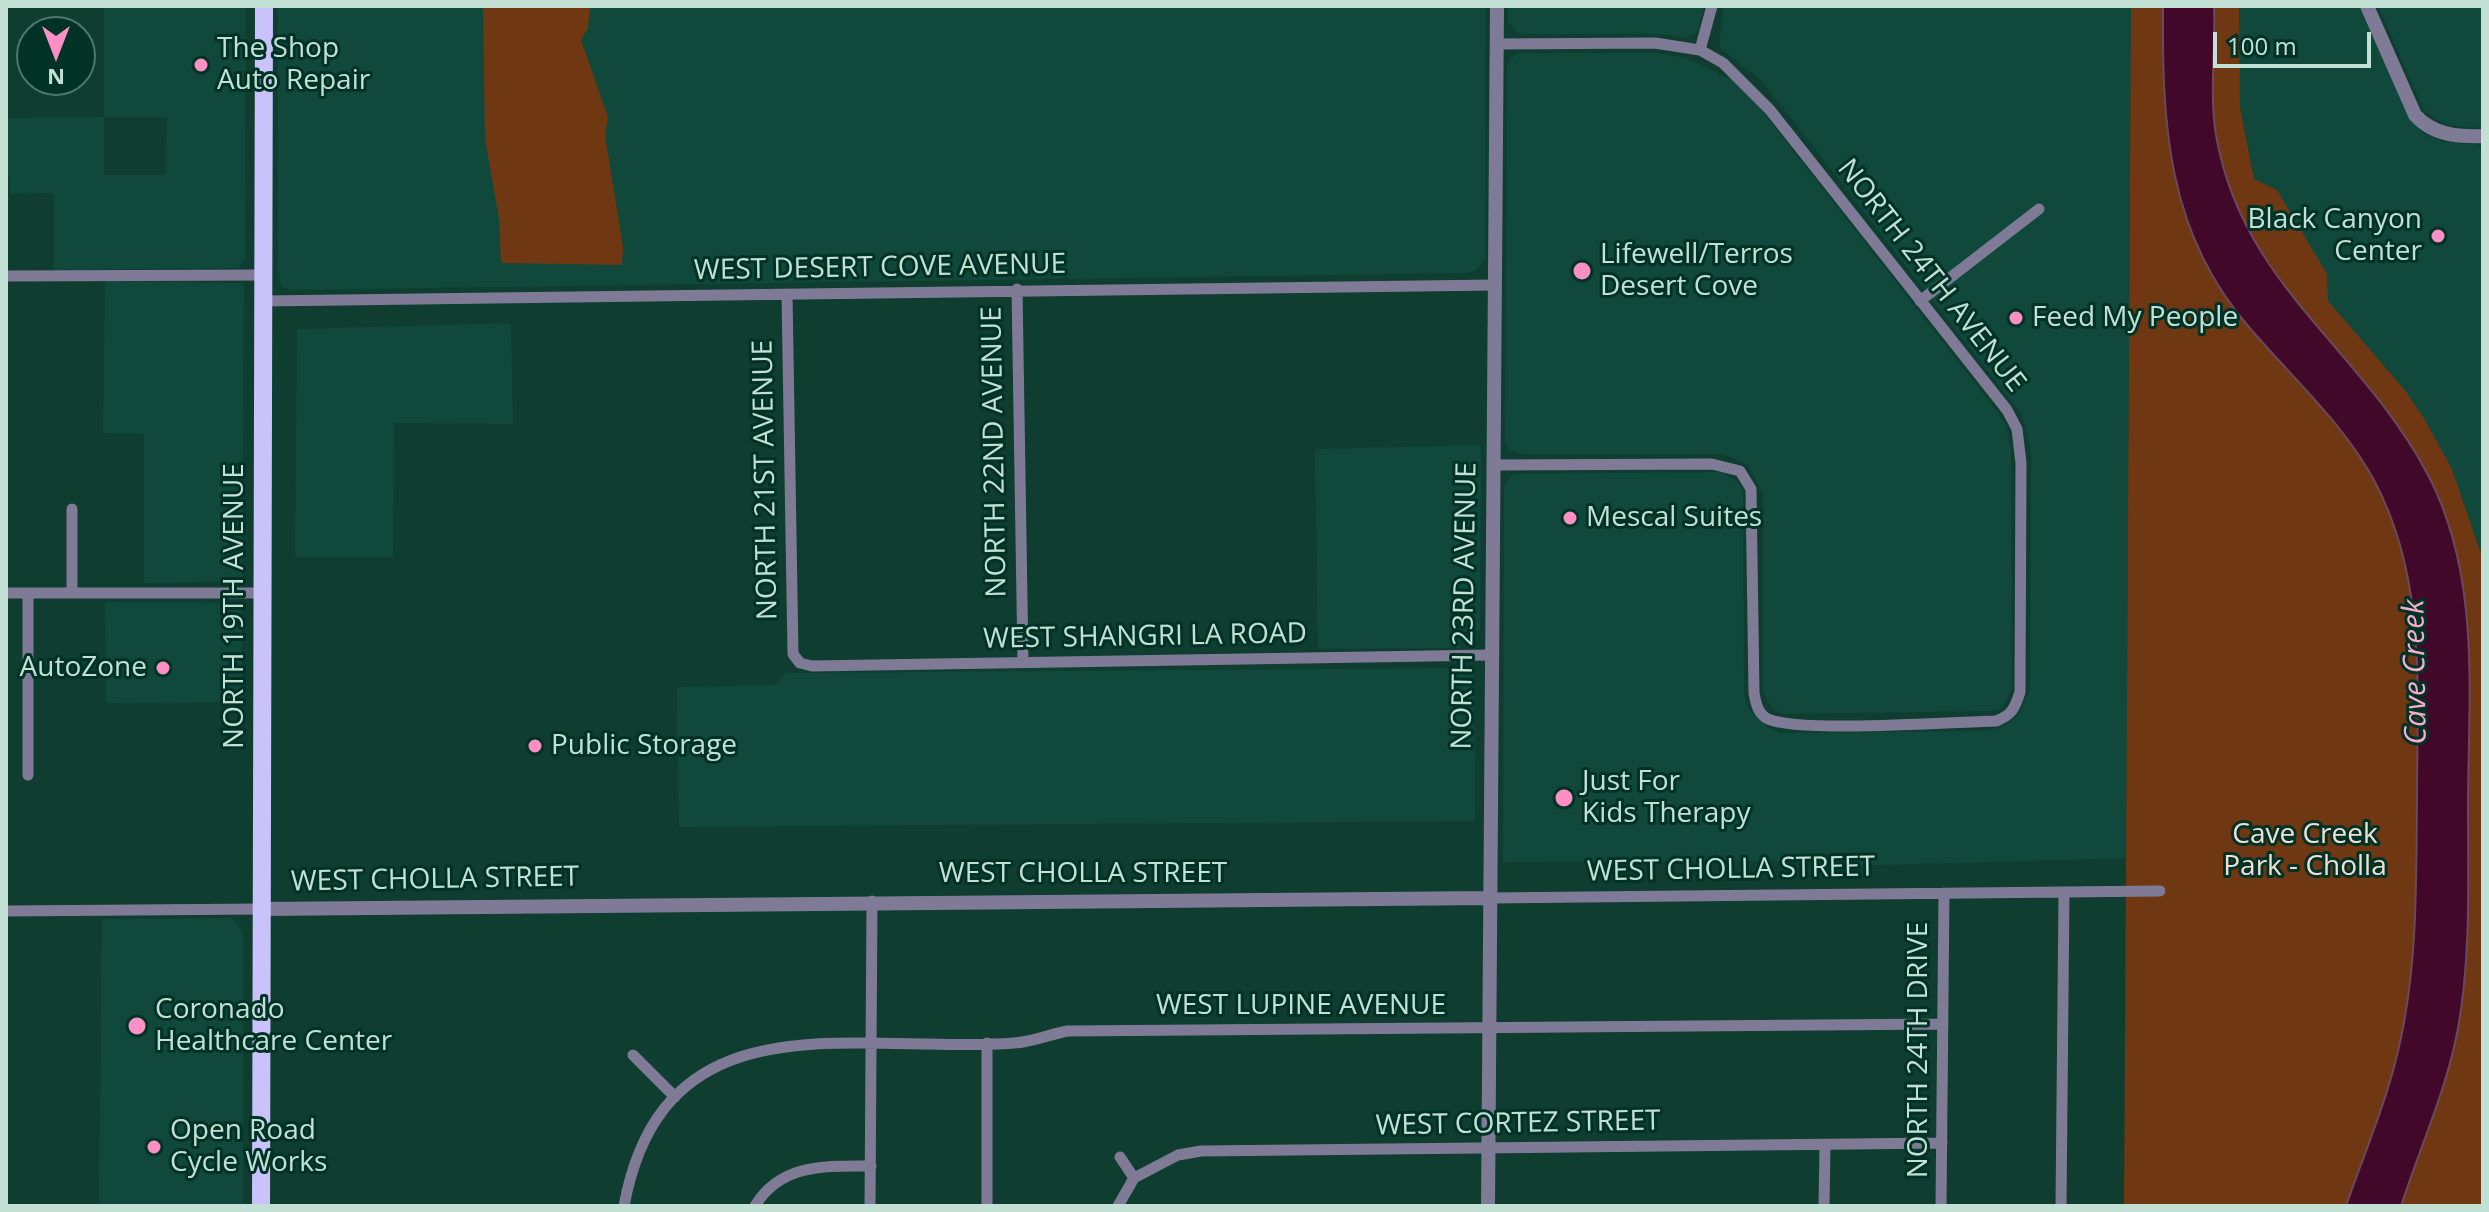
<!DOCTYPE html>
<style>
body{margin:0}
#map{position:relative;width:2489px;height:1212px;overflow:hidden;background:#0f3d30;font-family:"Open Sans",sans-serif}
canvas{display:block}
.frame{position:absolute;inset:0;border:8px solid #c3e0d5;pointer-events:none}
.north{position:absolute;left:16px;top:16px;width:80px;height:80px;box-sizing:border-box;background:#013226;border:2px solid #4f786c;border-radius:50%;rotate:180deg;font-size:22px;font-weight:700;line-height:32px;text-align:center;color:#c3e0d5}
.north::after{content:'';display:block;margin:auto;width:28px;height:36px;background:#fc8fc3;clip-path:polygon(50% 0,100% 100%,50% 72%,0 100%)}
.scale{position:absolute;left:2213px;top:32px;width:158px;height:36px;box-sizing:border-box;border:4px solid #c3e0d5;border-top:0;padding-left:10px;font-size:24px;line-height:28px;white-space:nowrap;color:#c3e0d5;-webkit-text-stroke:6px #013226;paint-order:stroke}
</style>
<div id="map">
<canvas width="2489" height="1212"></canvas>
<div class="frame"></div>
<div class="north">N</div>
<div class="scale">100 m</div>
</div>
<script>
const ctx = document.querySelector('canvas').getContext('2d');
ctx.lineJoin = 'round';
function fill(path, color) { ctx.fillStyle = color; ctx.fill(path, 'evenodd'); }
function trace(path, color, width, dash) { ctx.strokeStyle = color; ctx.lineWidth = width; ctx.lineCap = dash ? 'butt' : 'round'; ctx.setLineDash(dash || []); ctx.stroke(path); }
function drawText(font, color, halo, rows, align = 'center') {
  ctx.font = font + ' "Open Sans",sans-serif'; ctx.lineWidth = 6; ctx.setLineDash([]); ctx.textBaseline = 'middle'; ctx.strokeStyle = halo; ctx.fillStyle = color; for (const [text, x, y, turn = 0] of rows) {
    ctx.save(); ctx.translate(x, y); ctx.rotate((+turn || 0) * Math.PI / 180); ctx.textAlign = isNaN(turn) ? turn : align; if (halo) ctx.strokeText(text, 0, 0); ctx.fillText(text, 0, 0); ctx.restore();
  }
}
const built = new Path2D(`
 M 104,6 L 246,6 L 245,259 L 238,268 L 54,270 L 54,193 L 10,194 L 10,178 L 6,177 L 6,118 L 104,117 ZM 104,117 L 167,117 L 166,175 L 104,175 Z
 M 278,6 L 1486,6 L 1485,258 L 1476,270 L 1469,273 L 290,290 L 282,287 L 278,275 Z
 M 1508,6 L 1704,6 L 1697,33 L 1686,38 L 1657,34 L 1520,34 L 1508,23 Z
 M 1724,6 L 2131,6 L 2126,858 L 1812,867 L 1812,861 L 1503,862 L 1504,487 L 1510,476 L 1518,474 L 1721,472 L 1739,483 L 1743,492 L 1744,694 L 1749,709 L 1766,727 L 1781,733 L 1987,731 L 2004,726 L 2019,715 L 2030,689 L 2031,450 L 2022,415 L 1762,81 L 1719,47 Z
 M 2239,6 L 2359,6 L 2408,116 L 2423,133 L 2443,142 L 2483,145 L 2483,552 L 2480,552 L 2452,469 L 2425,420 L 2405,390 L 2328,301 L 2327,274 L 2254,179 L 2240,107 Z
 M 2378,6 L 2483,6 L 2483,128 L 2446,125 L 2425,112 Z
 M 1519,53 L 1658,53 L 1686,58 L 1730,79 L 1751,97 L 1995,409 L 2006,425 L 2011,451 L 2012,689 L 2002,708 L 1991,711 L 1784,714 L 1773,710 L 1763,692 L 1763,493 L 1748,465 L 1723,454 L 1522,454 L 1508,449 L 1505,441 L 1507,66 L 1511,58 Z
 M 105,281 L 240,283 L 244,286 L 242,581 L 144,583 L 144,434 L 103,433 Z
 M 511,323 L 513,424 L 394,423 L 393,557 L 295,557 L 297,329 Z
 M 1481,445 L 1480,630 L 1460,632 L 1460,648 L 1318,649 L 1315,449 Z
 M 105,602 L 242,603 L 242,702 L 106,703 Z
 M 1474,668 L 1475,821 L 679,827 L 677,687 L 775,685 L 787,673 Z
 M 232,918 L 243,932 L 243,1206 L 99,1206 L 102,919 Z`);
const green = new Path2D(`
 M 483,6 L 590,6 L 588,28 L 581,40 L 608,117 L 605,135 L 623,247 L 622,265 L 501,263 L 499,218 L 485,139 Z
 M 2131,6 L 2239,6 L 2240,107 L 2254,179 L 2277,190 L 2327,274 L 2328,301 L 2405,390 L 2425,420 L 2452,469 L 2480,551 L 2483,552 L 2481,1206 L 2124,1206 Z`);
const water = new Path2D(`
 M 2163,6 L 2214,6 C 2216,48 2209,93 2216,135 C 2242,286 2361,347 2428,475 C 2482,578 2468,697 2468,810 C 2468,882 2471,956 2458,1028 C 2447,1089 2420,1147 2401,1206 L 2346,1206 C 2364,1154 2387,1101 2399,1047 C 2418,964 2416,881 2417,797 C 2417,689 2427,581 2375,482 C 2343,422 2292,378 2249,327 C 2167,233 2162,124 2163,6 Z`);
const minor = new Path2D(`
 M 1700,50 L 1712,6
 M 6,276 L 263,275
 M 1017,289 L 1023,662
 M 787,294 L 793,654 L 800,663 L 812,666 L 1491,655
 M 264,301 L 1496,285
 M 1920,301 L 2039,209
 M 1492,465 L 1712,464 L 1740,471 L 1751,489 L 1754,693 C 1756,704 1758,714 1768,719 C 1799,733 1953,722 1996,721 C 2012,715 2015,708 2020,692 L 2021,463 L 2017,429 L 2007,410 L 1770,110 L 1723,63 L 1700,50 L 1655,43 L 1497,44
 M 6,593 L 264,593
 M 72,593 L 72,509
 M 28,775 L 28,593
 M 1490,898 L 2160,891
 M 6,911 L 261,909
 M 633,1055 L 675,1097
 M 1120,1157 L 1134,1178
 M 624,1206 C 664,991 858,1055 1014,1043 C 1033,1042 1050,1034 1068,1031 L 1943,1024
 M 755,1206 C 781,1163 826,1166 871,1166
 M 870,1206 L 872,901
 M 987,1206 L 987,1043
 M 1118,1206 L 1134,1178 L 1178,1155 L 1201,1151 L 1942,1143
 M 1824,1206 L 1825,1145
 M 1941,1206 L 1944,893
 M 2061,1206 L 2064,892`);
const tertiary = new Path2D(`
 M 2367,6 L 2415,115 C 2433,135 2457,137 2483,136
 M 261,909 L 1490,898
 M 1488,1206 L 1497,6`);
const primary = new Path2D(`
 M 261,1206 L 264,6`);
const markers = [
 [201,65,8,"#fc8fc3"],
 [2438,236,8,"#fc8fc3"],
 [1582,271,10,"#fc8fc3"],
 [2016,318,8,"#fc8fc3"],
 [1570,518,8,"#fc8fc3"],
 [163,668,8,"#fc8fc3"],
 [535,746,8,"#fc8fc3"],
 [1564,798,10,"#fc8fc3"],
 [137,1026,10,"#fc8fc3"],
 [154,1147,8,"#fc8fc3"]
];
const poiNames = [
 ["The Shop",217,49],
 ["Auto Repair",217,81],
 ["Black Canyon",2422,220,"right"],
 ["Center",2422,252,"right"],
 ["Lifewell/Terros",1600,255],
 ["Desert Cove",1600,287],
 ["Feed My People",2032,318],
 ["Mescal Suites",1586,518],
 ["AutoZone",147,668,"right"],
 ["Public Storage",551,746],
 ["Just For",1582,782],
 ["Kids Therapy",1582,814],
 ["Coronado",155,1010],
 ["Healthcare Center",155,1042],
 ["Open Road",170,1131],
 ["Cycle Works",170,1163]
];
const streetNames = [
 ["WEST DESERT COVE AVENUE",880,268,-1],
 ["NORTH 24TH AVENUE",1931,276,52],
 ["NORTH 22ND AVENUE",995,452,-91],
 ["NORTH 21ST AVENUE",766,480,-91],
 ["NORTH 19TH AVENUE",235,606,-90],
 ["NORTH 23RD AVENUE",1465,606,-89],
 ["WEST SHANGRI LA ROAD",1145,637,-1],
 ["WEST CHOLLA STREET",1731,870,-1],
 ["WEST CHOLLA STREET",1083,874],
 ["WEST CHOLLA STREET",435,880,-1],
 ["WEST LUPINE AVENUE",1301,1006],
 ["NORTH 24TH DRIVE",1919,1050,-90],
 ["WEST CORTEZ STREET",1518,1124,-1]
];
const parkNames = [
 ["Cave Creek",2305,835],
 ["Park - Cholla",2305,867]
];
const waterNames = [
 ["Cave Creek",2416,672,-91]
];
fill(built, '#10493b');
fill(green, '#6f3812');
fill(water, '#420829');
trace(water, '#69495d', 2);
trace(minor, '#7f7b97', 11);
trace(tertiary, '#7f7b97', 14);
trace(primary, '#cac2fb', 18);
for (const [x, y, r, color] of markers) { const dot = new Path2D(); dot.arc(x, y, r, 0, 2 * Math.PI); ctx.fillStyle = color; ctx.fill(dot); trace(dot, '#013226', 3); }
drawText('28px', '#c3e0d5', '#013226', poiNames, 'left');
drawText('28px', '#c3e0d5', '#013226', streetNames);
drawText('28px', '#f2dfd5', '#013226', parkNames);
drawText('italic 30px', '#f8acce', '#013226', waterNames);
</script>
